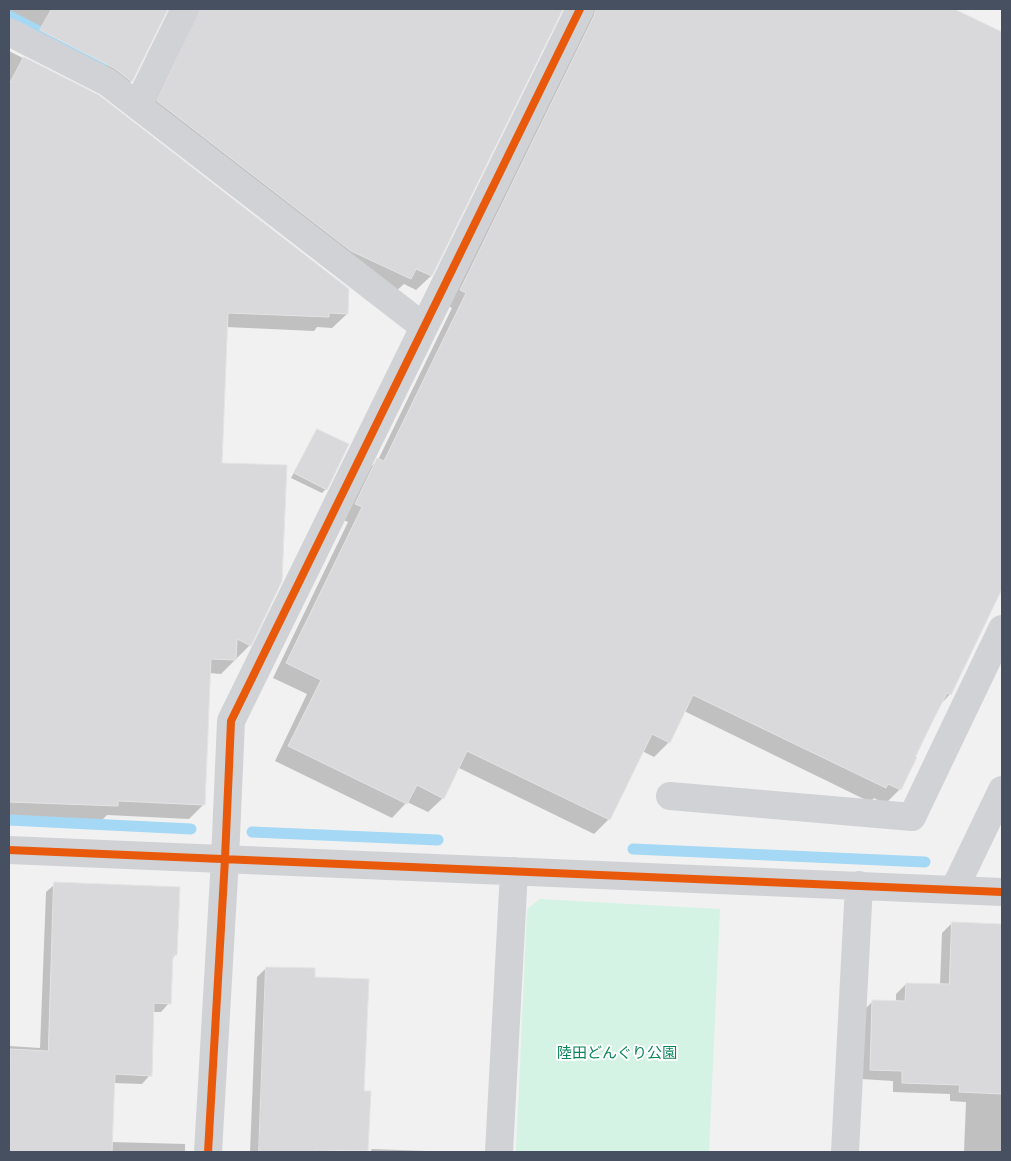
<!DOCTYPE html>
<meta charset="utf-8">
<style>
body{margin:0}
#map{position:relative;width:1011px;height:1161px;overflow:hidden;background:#f2f1f1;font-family:"Open Sans",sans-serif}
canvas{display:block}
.frame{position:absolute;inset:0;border:10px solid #465060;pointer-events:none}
</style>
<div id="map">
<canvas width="1011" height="1161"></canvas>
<div class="frame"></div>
</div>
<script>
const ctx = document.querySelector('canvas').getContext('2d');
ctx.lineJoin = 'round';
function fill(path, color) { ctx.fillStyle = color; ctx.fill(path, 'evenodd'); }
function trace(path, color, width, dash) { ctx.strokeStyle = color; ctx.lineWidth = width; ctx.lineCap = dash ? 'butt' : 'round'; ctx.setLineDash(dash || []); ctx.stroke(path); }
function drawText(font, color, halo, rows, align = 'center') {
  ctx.font = font + ' "Open Sans","Noto Sans JP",sans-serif'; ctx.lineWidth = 4; ctx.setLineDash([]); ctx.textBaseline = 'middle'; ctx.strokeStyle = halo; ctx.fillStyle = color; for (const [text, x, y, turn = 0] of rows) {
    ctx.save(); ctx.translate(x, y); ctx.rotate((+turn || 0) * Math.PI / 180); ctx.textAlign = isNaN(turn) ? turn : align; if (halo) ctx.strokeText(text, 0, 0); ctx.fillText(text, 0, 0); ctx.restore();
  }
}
const green = new Path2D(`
 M 540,899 L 720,909 L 709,1152 L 516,1152 L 527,909 Z`);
const shadow = new Path2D(`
 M 9,9 L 166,9 L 131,81 L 117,95 L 9,36 Z
 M 175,9 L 561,9 L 431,276 L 416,290 L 404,284 L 395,292 L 144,116 Z
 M 570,9 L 951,9 L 982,24 L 991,43 L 1002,48 L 1002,461 L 987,493 L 1002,500 L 1002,586 L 950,694 L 941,704 L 900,789 L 885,804 L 874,798 L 870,802 L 684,711 L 669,742 L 654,757 L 642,751 L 609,819 L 594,834 L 457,767 L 443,798 L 428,812 L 407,802 L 392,818 L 275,761 L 307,694 L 273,678 L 348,522 L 341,519 L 363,474 L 378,460 L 452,308 L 446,305 Z
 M 9,51 L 98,96 L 347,314 L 332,328 L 317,327 L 314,331 L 226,327 L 220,464 L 250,645 L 221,674 L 209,673 L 204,804 L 189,819 L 107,815 L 102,820 L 9,817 L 9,97 L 43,99 L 9,80 Z
 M 317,430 L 326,489 L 322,493 L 291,478 Z
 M 55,884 L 176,954 L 172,959 L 169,1003 L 161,1012 L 153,1012 L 150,1075 L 142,1084 L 113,1083 L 111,1142 L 185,1144 L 185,1152 L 9,1152 L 9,1046 L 40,1048 L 46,892 Z
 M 952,923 L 1002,925 L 1002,1152 L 964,1152 L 966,1102 L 950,1101 L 950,1094 L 893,1092 L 893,1081 L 861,1079 L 863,1011 L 873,1001 L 896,1002 L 896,994 L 906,984 L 940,985 L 942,933 Z
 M 266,968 L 313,978 L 363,1092 L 366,1152 L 250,1152 L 257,977 Z
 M 372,1149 L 455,1152 L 370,1152 Z`);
const stream = new Path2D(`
 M 9,16 L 102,64
 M 9,820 L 191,829
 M 252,832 L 438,840
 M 633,849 L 925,862`);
const building = new Path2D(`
 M 52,9 L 168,9 L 132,82 L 114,68 L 40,30 Z
 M 200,9 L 563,9 L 432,276 L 416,269 L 411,279 L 351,251 L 157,101 Z
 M 596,9 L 954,9 L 1002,32 L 1002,589 L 951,695 L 947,693 L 915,756 L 917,757 L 901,790 L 888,784 L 886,788 L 693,695 L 670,743 L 652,734 L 610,820 L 467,751 L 444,799 L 417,785 L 407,804 L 288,746 L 321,680 L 286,663 L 362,507 L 355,504 L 377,458 L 384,461 L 466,293 L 460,290 L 594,16 Z
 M 24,57 L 99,95 L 349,289 L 348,314 L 329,313 L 329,317 L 228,313 L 222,463 L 287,465 L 282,581 L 251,646 L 237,639 L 236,660 L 211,659 L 205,805 L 118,801 L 118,806 L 9,802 L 9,85 Z
 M 317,429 L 349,444 L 327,490 L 294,473 Z
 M 54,882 L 180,887 L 177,955 L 173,955 L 171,1004 L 154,1003 L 152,1076 L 115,1074 L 112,1152 L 9,1152 L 10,1049 L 48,1051 Z
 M 952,922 L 1002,924 L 1002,1094 L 959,1092 L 960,1085 L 902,1083 L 902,1071 L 870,1070 L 872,1000 L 905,1001 L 906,983 L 949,984 Z
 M 266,967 L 315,968 L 315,977 L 369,979 L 364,1091 L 371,1091 L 368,1151 L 316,1150 L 316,1152 L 259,1152 Z`);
const minor = new Path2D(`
 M 9,32 L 107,82 L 424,327
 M 138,105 L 185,9
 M 670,796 L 912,817 L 1002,629
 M 9,850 L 1002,892
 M 954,890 L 1002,790
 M 208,1152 L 225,859 L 231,721 L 580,9
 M 499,1152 L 514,871
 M 845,1152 L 859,885`);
const cycleway = new Path2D(`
 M 9,850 L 1002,892
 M 208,1152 L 225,859 L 231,721 L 580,9`);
const parkNames = [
 ["陸田どんぐり公園",617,1054]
];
fill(green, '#d4f3e4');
fill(shadow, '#0003');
trace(stream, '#a4d8f4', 11);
fill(building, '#d9d9db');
trace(building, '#e3e3e4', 1);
trace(minor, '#d0d2d5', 28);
trace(cycleway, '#e8590c', 8);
drawText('15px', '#0c865c', '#fff', parkNames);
</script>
